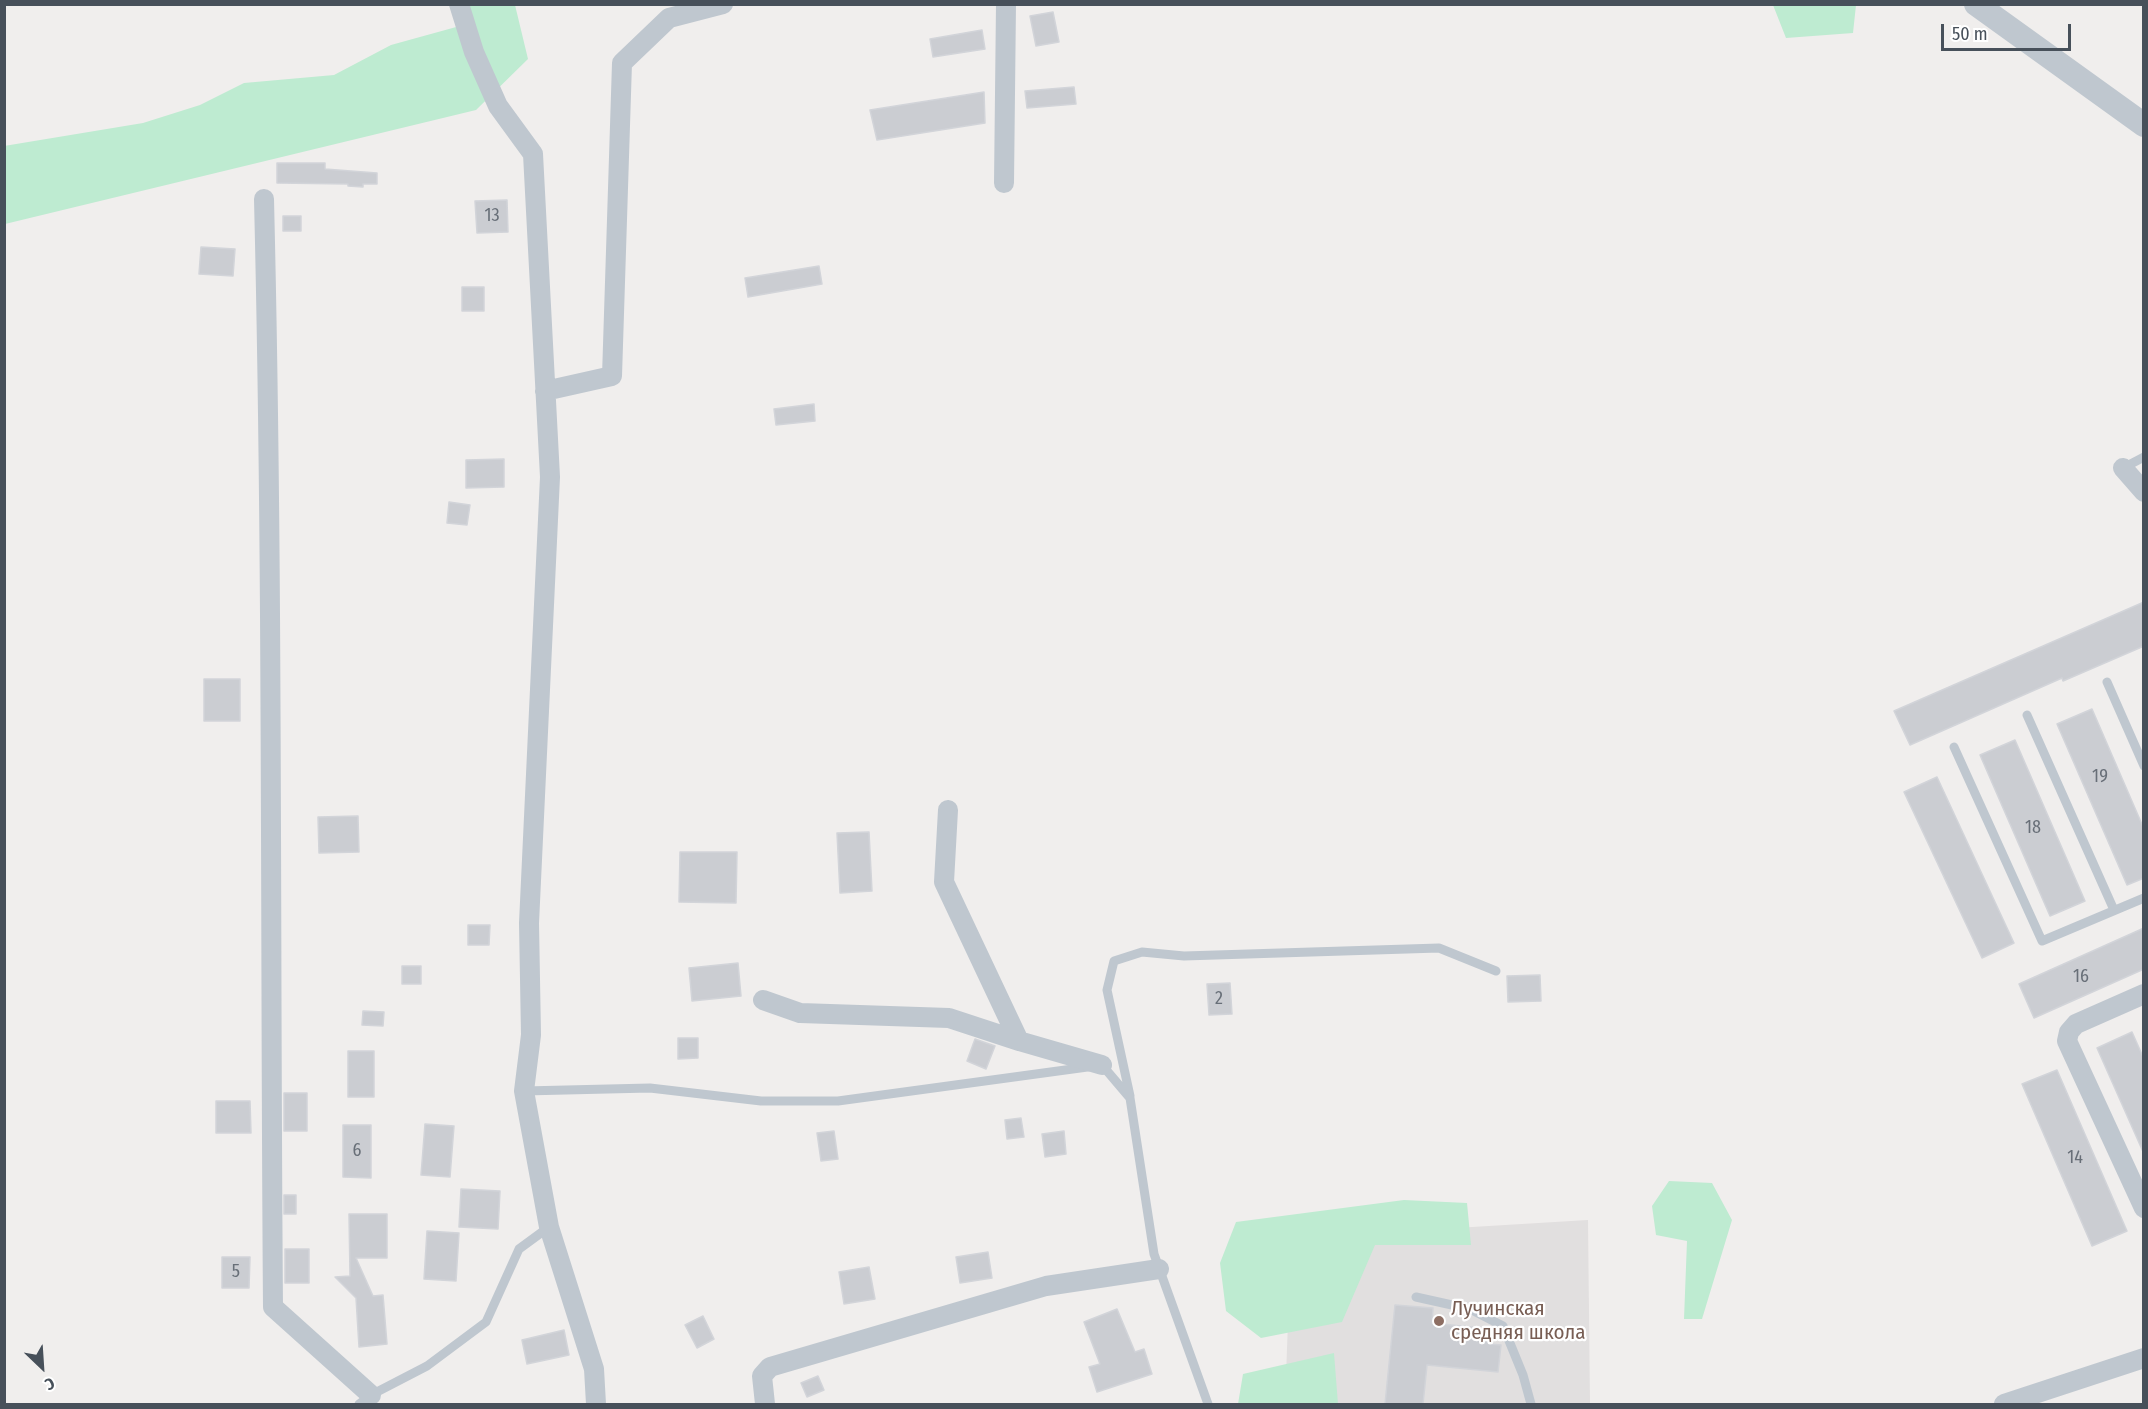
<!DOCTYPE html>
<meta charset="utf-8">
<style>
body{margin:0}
#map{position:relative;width:2148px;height:1409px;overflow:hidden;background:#f0eeed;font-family:"Fira Sans Condensed",sans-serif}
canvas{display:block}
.frame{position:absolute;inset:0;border:6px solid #47505a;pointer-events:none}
.north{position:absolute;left:12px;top:1337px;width:60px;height:60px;-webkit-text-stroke:4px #fff;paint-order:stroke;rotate:155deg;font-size:16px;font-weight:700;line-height:24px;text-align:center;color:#47505a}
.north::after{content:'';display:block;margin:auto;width:21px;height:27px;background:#47505a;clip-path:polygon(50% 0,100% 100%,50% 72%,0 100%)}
.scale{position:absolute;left:1941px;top:24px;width:130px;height:27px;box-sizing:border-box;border:3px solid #47505a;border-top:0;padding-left:8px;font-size:18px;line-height:21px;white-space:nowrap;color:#47505a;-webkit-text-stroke:4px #fff;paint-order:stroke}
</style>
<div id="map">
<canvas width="2148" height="1409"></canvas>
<div class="frame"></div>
<div class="north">С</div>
<div class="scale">50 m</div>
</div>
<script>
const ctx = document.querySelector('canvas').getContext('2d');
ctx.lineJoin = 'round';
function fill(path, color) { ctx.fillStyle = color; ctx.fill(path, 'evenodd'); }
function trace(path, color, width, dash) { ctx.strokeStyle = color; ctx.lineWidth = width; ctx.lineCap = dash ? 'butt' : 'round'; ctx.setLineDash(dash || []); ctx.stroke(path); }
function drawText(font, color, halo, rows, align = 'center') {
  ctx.font = font + ' "Fira Sans Condensed",sans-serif'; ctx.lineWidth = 4.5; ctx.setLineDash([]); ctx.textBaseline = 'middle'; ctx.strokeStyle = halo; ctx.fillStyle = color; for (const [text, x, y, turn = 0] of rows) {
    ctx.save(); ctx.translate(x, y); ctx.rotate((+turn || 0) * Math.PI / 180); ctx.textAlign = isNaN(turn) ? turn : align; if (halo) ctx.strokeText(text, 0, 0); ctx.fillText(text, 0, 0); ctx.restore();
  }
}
const education = new Path2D(`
 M 1588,1220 L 1590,1404 L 1285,1404 L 1291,1238 Z`);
const green = new Path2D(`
 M 463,5 L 515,5 L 528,59 L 476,110 L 5,224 L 4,146 L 143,123 L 200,105 L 244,83 L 334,75 L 391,45 L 467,24 Z
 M 1773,5 L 1856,5 L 1853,33 L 1786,38 Z
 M 1669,1181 L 1712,1183 L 1732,1220 L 1702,1319 L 1684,1319 L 1687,1241 L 1656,1235 L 1652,1206 Z
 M 1404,1200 L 1467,1203 L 1471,1245 L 1375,1245 L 1342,1322 L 1261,1338 L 1226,1311 L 1220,1263 L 1236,1222 Z
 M 1334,1353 L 1338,1404 L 1238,1404 L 1243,1374 Z`);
const building = new Path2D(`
 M 1053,12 L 1059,42 L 1036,46 L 1030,16 Z
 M 982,30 L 985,49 L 933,57 L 930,39 Z
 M 1074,87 L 1076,104 L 1027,108 L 1025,91 Z
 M 984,92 L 985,123 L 877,140 L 870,110 Z
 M 277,163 L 325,163 L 325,169 L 377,173 L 377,184 L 363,184 L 363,187 L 348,186 L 348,184 L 277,183 Z
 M 507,200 L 508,232 L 477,233 L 475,201 Z
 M 283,216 L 301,216 L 301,231 L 283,231 Z
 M 201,247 L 235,249 L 233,276 L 199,274 Z
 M 819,266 L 822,284 L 748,297 L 745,278 Z
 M 462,287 L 484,287 L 484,311 L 462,311 Z
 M 814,404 L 815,421 L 776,425 L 774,409 Z
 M 504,459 L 504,487 L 466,488 L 466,460 Z
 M 449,502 L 470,505 L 467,525 L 447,523 Z
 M 2144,602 L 2144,646 L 2063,681 L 2062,678 L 1910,745 L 1894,711 Z
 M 204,679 L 240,679 L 240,721 L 204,721 Z
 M 2092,709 L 2144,829 L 2144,878 L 2127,885 L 2057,724 Z
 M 2015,740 L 2085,901 L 2050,916 L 1980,755 Z
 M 1937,777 L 2014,943 L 1982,958 L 1904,792 Z
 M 358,816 L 359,852 L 319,853 L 318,817 Z
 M 869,832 L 872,891 L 840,893 L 837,833 Z
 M 680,852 L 737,852 L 736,903 L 679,902 Z
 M 468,925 L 490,925 L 489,945 L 468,945 Z
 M 2144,928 L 2144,969 L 2034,1018 L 2019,984 Z
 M 738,963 L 741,996 L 692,1001 L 689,968 Z
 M 402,966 L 421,966 L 421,984 L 402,984 Z
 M 1540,975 L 1541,1001 L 1508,1002 L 1507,976 Z
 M 1230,983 L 1232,1014 L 1209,1015 L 1207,984 Z
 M 363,1011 L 384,1012 L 383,1026 L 362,1025 Z
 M 2132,1032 L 2144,1059 L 2144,1154 L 2097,1048 Z
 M 678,1038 L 698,1038 L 698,1058 L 678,1059 Z
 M 975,1039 L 995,1046 L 986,1069 L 967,1061 Z
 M 348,1051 L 374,1051 L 374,1097 L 348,1097 Z
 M 2057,1070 L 2127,1231 L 2092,1246 L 2022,1084 Z
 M 284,1093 L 307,1093 L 307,1131 L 284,1131 Z
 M 216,1101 L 250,1101 L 251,1133 L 216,1133 Z
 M 1021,1118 L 1024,1137 L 1007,1139 L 1005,1120 Z
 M 425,1124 L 454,1126 L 450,1177 L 421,1175 Z
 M 343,1125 L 371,1125 L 371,1178 L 343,1177 Z
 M 834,1131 L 838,1159 L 821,1161 L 817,1133 Z
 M 1064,1131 L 1066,1154 L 1045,1157 L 1042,1134 Z
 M 461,1189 L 500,1191 L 498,1229 L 459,1227 Z
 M 284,1195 L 296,1195 L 296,1214 L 284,1214 Z
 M 349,1214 L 387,1214 L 387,1258 L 356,1258 L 373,1296 L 383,1295 L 387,1344 L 359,1347 L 356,1298 L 335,1277 L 350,1276 Z
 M 427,1231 L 459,1233 L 456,1281 L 424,1279 Z
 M 285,1249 L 309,1249 L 309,1283 L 285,1283 Z
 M 988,1252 L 992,1278 L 960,1283 L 956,1257 Z
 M 222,1257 L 250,1257 L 249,1288 L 222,1288 Z
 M 869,1267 L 875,1299 L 844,1304 L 839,1272 Z
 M 1395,1305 L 1433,1308 L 1432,1323 L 1490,1329 L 1489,1344 L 1501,1345 L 1498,1372 L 1427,1365 L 1423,1404 L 1385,1404 Z
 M 1117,1309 L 1135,1352 L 1144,1349 L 1152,1374 L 1097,1392 L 1089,1367 L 1100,1364 L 1084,1322 Z
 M 703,1316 L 714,1339 L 697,1348 L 685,1325 Z
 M 564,1330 L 569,1355 L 527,1364 L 522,1340 Z
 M 818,1376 L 824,1390 L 807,1397 L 801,1383 Z`);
const service = new Path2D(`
 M 2123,468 L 2144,457
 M 2107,682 L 2144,766
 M 2027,715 L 2114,910
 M 1954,747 L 2042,941 L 2144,898
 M 524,1091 L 650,1088 L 761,1101 L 838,1101 L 1102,1065 L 1130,1098 L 1154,1254 L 1208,1404
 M 1130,1096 L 1107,990 L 1114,961 L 1142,952 L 1184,956 L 1439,948 L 1496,971
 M 1416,1297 L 1470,1309 L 1503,1326 L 1523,1375 L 1531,1404
 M 359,1404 L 371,1395 L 427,1366 L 486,1322 L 519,1249 L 549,1227`);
const minor = new Path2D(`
 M 459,4 L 474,52 L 498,106 L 533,154 L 550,477 L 529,923 L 531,1035 L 524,1091 L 549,1227 L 594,1369 L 596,1404
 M 1004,183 L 1006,4
 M 264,199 C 273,568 270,938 273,1307 L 371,1395
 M 545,391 L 612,376 L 622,63 L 669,18 L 723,4
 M 2123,468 L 2144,492
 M 948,810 L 944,882 L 1019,1041 L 1102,1065
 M 2144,994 L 2076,1024 L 2069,1032 L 2067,1041 L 2144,1208
 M 763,1000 L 800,1013 L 949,1018 L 1019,1041
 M 765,1404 L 762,1376 L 770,1367 L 1046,1286 L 1159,1269
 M 2004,1404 L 2144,1358`);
const tertiary = new Path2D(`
 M 1976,4 L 2144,125`);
const markers = [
 [1439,1321,6,"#8d6e63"]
];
const numberNames = [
 ["13",492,216],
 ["19",2100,777],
 ["18",2033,828],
 ["16",2081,977],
 ["2",1219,999],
 ["6",357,1151],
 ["14",2075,1158],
 ["5",236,1272]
];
const educationNames = [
 ["Лучинская",1451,1309],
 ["средняя школа",1451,1333]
];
fill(education, '#e1dfdf');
fill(green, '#beebd1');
fill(building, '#cbcdd2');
trace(building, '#d2d4d9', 1.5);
trace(service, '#bfc7cf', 9);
trace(minor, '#bfc7cf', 20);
trace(tertiary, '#bfc7cf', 24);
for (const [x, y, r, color] of markers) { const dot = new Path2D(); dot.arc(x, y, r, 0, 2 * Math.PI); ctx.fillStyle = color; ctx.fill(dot); trace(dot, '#fff', 2); }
drawText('18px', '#686f78', null, numberNames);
drawText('21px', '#785e54', '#fff', educationNames, 'left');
</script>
